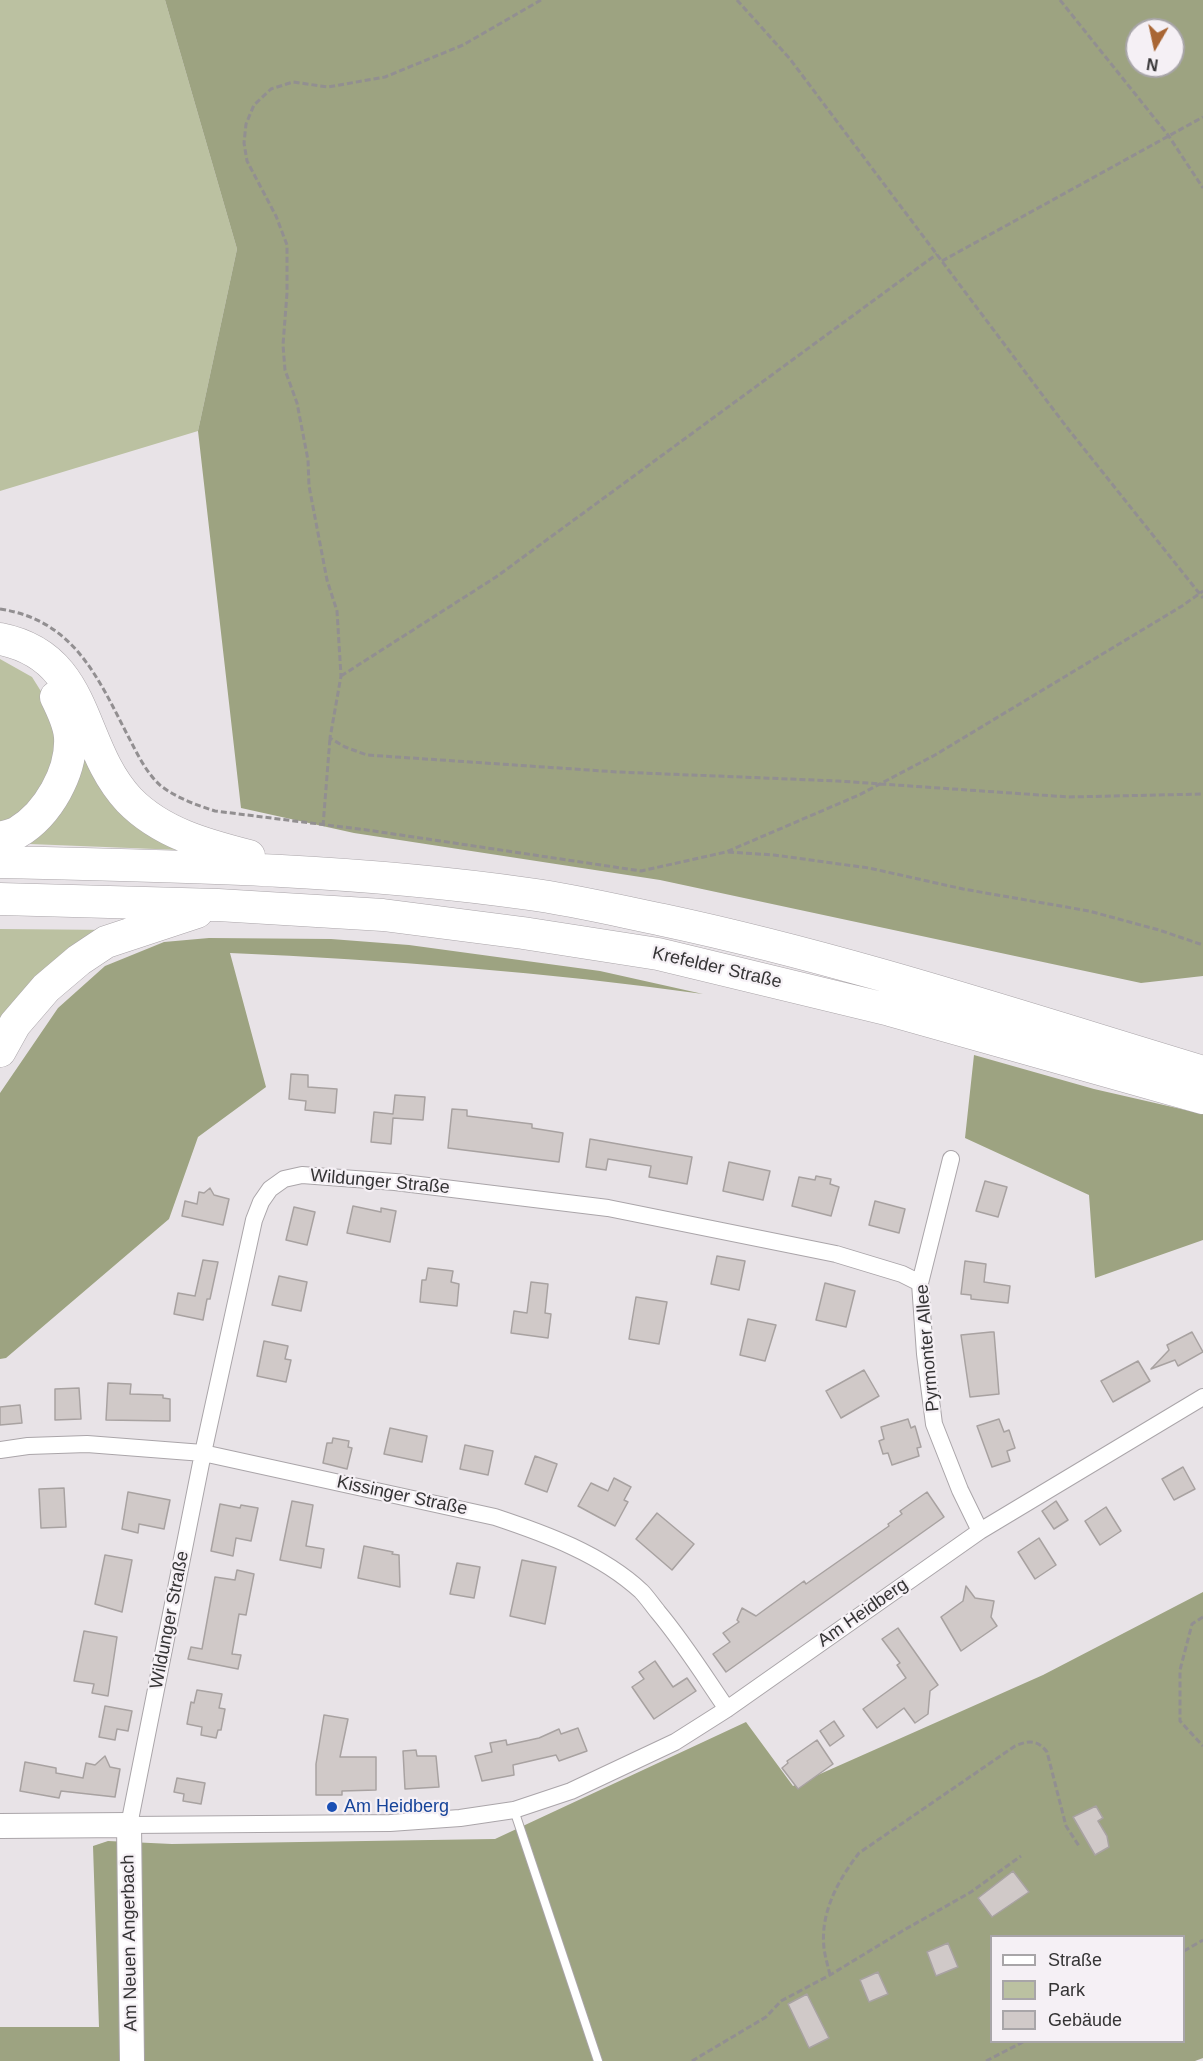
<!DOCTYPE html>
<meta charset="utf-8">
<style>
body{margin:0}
#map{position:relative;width:1203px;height:2061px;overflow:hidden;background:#e8e3e7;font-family:Helvetica,sans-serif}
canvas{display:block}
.legend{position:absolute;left:990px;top:1935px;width:195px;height:108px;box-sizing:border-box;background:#f5f0f5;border:2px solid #a8a5a8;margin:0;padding:8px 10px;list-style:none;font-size:18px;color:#353435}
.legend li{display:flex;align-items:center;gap:12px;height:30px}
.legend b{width:30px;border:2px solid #a8a5a8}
.north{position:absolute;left:1125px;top:18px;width:60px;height:60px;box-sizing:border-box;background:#f5f0f5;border:2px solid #a8a5a8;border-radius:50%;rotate:189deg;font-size:16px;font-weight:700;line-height:24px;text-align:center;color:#353435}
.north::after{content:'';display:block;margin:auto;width:21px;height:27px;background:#a96634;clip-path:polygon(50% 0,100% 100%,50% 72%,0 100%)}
</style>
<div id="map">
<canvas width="1203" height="2061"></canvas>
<ul class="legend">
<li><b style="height:8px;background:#fff"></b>Straße</li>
<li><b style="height:16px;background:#bbc1a1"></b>Park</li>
<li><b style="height:16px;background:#d0c9c8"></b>Gebäude</li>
</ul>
<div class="north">N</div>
</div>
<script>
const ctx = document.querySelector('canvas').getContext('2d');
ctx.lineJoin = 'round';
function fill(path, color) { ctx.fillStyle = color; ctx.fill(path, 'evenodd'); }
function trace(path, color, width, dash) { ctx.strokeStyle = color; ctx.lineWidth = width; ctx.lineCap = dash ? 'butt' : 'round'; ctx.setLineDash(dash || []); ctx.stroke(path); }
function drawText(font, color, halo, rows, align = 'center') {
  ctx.font = font + ' Helvetica,sans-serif'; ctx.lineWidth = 4.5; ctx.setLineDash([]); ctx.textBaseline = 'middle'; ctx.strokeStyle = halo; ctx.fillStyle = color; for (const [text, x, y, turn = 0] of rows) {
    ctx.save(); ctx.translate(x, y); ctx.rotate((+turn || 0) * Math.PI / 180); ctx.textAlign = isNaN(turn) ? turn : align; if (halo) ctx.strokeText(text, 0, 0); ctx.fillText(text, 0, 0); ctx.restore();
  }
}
const green = new Path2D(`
 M 0,0 L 165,0 L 237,249 L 198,431 L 0,491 Z
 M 0,659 L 32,677 L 49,704 L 60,750 L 41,797 L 0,826 Z
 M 78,727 L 180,850 L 30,844 Z
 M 0,929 L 116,930 L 0,1043 Z`);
const forest = new Path2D(`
 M 165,0 L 1203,0 L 1203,976 L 1141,983 L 660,880 L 354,833 L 241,808 L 198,431 L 237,249 ZM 1137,30 L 1173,30 L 1173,66 L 1137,66 Z
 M 209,938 L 331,939 L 409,945 L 600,971 L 703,994 C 546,972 388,960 230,953 L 266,1087 L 198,1137 L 169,1219 L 6,1358 L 0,1359 L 0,1093 L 58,1008 L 105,966 L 164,942 Z
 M 974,1055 L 1094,1089 L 1203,1114 L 1203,1240 L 1095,1278 L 1089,1195 L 965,1138 Z
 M 1203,1592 L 1203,2058 L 1195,2061 L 0,2061 L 0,2027 L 99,2027 L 93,1846 L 108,1841 L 172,1844 L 495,1839 L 746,1722 L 793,1786 L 1043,1675 ZM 992,1936 L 1184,1936 L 1184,2042 L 992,2042 Z`);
const building = new Path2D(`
 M 291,1074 L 308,1075 L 308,1087 L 337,1089 L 335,1113 L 305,1110 L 306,1101 L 289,1099 Z
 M 395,1095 L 425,1097 L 423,1120 L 393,1118 L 391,1144 L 371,1142 L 374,1112 L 393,1114 Z
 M 452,1109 L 467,1110 L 467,1116 L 532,1124 L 532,1128 L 563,1133 L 559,1162 L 448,1148 Z
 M 590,1139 L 692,1157 L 687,1184 L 649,1177 L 651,1166 L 608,1159 L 606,1170 L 586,1167 Z
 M 729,1162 L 770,1171 L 763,1200 L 723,1191 Z
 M 816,1176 L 831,1179 L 830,1184 L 839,1187 L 831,1216 L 792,1206 L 799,1177 L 815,1180 Z
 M 985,1181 L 1007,1187 L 998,1217 L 976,1211 Z
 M 210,1188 L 214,1195 L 229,1199 L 223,1225 L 182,1216 L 185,1201 L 197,1204 L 199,1192 L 204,1193 Z
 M 875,1201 L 905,1209 L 899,1233 L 869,1225 Z
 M 353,1206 L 381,1212 L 381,1208 L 396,1211 L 390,1242 L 347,1233 Z
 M 294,1207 L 315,1212 L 307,1245 L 286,1240 Z
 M 717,1256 L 745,1261 L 739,1290 L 711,1284 Z
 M 203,1260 L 218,1262 L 210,1299 L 207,1299 L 203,1320 L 174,1314 L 178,1293 L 195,1296 Z
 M 965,1261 L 986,1264 L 984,1282 L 1010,1286 L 1008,1303 L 971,1299 L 971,1295 L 961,1294 Z
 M 428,1268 L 453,1271 L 451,1282 L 459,1284 L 457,1306 L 420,1302 L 422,1280 L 426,1280 Z
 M 279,1276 L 307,1282 L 301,1311 L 272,1305 Z
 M 531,1282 L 548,1284 L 545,1313 L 551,1314 L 548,1338 L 511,1333 L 514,1311 L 527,1313 Z
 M 825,1283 L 855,1291 L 846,1327 L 816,1320 Z
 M 636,1297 L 667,1302 L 659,1344 L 629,1339 Z
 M 748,1319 L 776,1325 L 765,1361 L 740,1355 Z
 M 991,1332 L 994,1332 L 999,1394 L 970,1397 L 961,1335 Z
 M 1192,1332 L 1203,1352 L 1178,1366 L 1175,1360 L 1151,1369 L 1169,1350 L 1167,1345 Z
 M 264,1341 L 288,1346 L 285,1359 L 291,1360 L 286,1382 L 257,1376 Z
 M 1138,1361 L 1150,1381 L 1113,1402 L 1101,1381 Z
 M 864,1370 L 879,1396 L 841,1418 L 826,1391 Z
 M 108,1383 L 131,1384 L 130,1394 L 163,1395 L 163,1398 L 170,1399 L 170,1421 L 106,1420 Z
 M 79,1388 L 81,1419 L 55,1420 L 55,1389 Z
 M 20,1405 L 22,1423 L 0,1425 L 0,1407 Z
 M 908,1419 L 911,1428 L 915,1426 L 921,1447 L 917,1448 L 919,1456 L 892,1465 L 888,1453 L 883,1454 L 879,1441 L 884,1439 L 881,1427 Z
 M 999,1419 L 1004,1432 L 1009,1430 L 1015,1448 L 1007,1451 L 1010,1461 L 992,1467 L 977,1426 Z
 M 390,1428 L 427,1436 L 422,1462 L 384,1454 Z
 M 333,1438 L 349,1441 L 348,1447 L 352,1448 L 347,1469 L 323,1463 L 327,1443 L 332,1443 Z
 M 465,1445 L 493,1451 L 488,1475 L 460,1469 Z
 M 535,1456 L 557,1464 L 547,1492 L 525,1484 Z
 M 1183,1467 L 1195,1489 L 1174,1500 L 1162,1479 Z
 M 614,1478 L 631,1487 L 624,1500 L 628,1502 L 615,1526 L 578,1506 L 591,1483 L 608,1491 Z
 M 64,1488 L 66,1527 L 41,1528 L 39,1489 Z
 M 128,1492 L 170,1500 L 164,1529 L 139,1524 L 138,1533 L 122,1529 Z
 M 927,1492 L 944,1517 L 726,1672 L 713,1654 L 730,1642 L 723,1633 L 739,1622 L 737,1620 L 742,1608 L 756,1616 L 804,1581 L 806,1584 L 889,1526 L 888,1524 L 902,1514 L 900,1511 Z
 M 292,1501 L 313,1505 L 306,1546 L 324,1549 L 321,1568 L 280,1560 Z
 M 1056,1501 L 1068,1520 L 1054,1529 L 1042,1511 Z
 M 220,1504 L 240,1508 L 241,1505 L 258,1508 L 251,1541 L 236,1538 L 233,1556 L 211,1551 Z
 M 1106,1507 L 1121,1531 L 1100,1545 L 1085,1521 Z
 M 657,1513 L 694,1544 L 672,1570 L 636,1539 Z
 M 1039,1538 L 1056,1565 L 1035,1579 L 1018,1552 Z
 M 364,1546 L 393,1552 L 392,1554 L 399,1555 L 400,1587 L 358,1578 Z
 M 105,1555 L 132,1560 L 122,1612 L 95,1604 Z
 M 522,1560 L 556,1567 L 545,1624 L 510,1616 Z
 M 457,1563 L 480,1567 L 474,1598 L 450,1594 Z
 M 237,1570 L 254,1574 L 246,1615 L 239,1614 L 232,1654 L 241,1655 L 238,1669 L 188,1659 L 191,1647 L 202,1649 L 215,1577 L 235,1580 Z
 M 966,1586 L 975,1598 L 994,1601 L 991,1617 L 997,1626 L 961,1651 L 941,1617 L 963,1601 Z
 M 898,1628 L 938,1685 L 930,1691 L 928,1714 L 915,1723 L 904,1708 L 877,1728 L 863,1709 L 906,1678 L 897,1665 L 900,1663 L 882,1639 Z
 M 84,1631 L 117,1637 L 108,1696 L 92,1693 L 94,1684 L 74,1681 Z
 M 655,1661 L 673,1687 L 687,1678 L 696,1691 L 654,1719 L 632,1687 L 644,1679 L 639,1672 Z
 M 197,1690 L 222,1694 L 219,1708 L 225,1709 L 221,1730 L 218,1730 L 216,1738 L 201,1735 L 202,1727 L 187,1724 L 191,1702 L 194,1703 Z
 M 105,1706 L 132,1711 L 128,1731 L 117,1729 L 115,1740 L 99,1737 Z
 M 324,1715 L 348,1719 L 340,1757 L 376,1757 L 376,1790 L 342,1791 L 342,1795 L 316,1795 L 316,1764 Z
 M 834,1721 L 844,1736 L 830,1746 L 820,1731 Z
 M 578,1728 L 587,1751 L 559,1761 L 556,1755 L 513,1765 L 514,1775 L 482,1781 L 475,1756 L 492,1752 L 490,1743 L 506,1740 L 507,1745 L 539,1738 L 559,1729 L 561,1734 Z
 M 817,1740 L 833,1764 L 798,1789 L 782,1768 L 788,1763 L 787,1761 Z
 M 416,1750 L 417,1756 L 436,1756 L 439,1787 L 405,1789 L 403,1751 Z
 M 105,1756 L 110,1767 L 120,1769 L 115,1797 L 61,1791 L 59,1798 L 20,1791 L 25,1762 L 56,1768 L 56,1773 L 83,1778 L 86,1763 L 95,1765 Z
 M 177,1778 L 205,1783 L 201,1804 L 183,1801 L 184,1794 L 174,1792 Z
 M 1096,1806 L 1103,1818 L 1098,1821 L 1107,1836 L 1109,1847 L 1095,1855 L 1073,1817 Z
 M 1013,1871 L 1029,1892 L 992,1917 L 978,1898 Z
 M 948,1943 L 958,1967 L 936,1976 L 927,1952 Z
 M 878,1972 L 888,1994 L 869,2002 L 860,1980 Z
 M 807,1994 L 829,2038 L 809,2048 L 788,2004 Z`);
const path = new Path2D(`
 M 541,0 L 463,45 L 385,77 L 328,87 L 293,82 L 271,89 L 254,105 L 246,124 L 244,143 L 247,161 L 276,216 L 287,245 L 287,293 L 283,345 L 285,370 L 297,403 L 308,460 L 309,486 L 327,580 L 337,611 L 341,676 L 330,738 L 345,747 L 367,755 L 618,772 L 838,781 L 1069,797 L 1203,794
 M 737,0 L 790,59 L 1065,425 L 1203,598
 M 1060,0 L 1168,135 L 1203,188
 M 942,261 L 1203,117
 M 0,609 C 74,620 98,678 128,736 C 137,753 146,773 161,786 C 177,798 196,805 215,811 L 367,830 L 641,871 L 726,852 L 859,795 L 935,755 L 1182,606 L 1203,591
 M 341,676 L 496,577 L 937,254
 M 323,826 L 330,738
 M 728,852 L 774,855 L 869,868 L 963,889 L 1089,911 L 1159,930 L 1203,945
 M 1203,1617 L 1192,1624 L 1180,1670 L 1180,1721 L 1203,1746
 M 1184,1951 L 1203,1940
 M 830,1975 C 828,1966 825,1957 824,1948 C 820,1913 838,1880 859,1853 L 1015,1746 C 1029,1740 1038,1740 1047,1752 L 1066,1826 L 1079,1846
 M 692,2061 L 766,2017 L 781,2001 L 830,1975 L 904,1930 L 971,1892 L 1021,1856
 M 986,2061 L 1023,2042`);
const lane = new Path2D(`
 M 514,1810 L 598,2061`);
const street = new Path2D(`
 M 951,1159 L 920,1283 L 925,1354 L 934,1424 L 960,1490 L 980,1531
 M 920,1283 L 902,1274 L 836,1254 L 608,1208 L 395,1182 L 302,1175 L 284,1179 L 270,1189 L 261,1202 L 254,1220 L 203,1453 L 129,1825 L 390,1823 L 460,1818 L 514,1810 L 571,1791 L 675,1742 L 727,1709 L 980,1531 L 1203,1397
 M 0,1450 L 28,1446 L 87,1444 L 203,1453 L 495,1517 C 546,1534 601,1554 641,1591 C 647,1597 653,1606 658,1612 C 684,1643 705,1677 727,1709`);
const secondary = new Path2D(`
 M 0,1826 L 129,1825 L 132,2061`);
const highway = new Path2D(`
 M 0,639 C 91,657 77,745 129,800 C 161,833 206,845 249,856
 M 0,838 C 6,836 13,835 18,832 C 48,814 72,772 70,737 C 69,723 62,709 56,697
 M 0,862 C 177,866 354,869 529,894 C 574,900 619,911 663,920 C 846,959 1024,1018 1203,1072
 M 0,899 L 218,905 L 383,915 L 523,933 L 658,954 L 890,1010 L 1203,1098
 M 0,1051 L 15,1024 L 46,988 L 79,960 L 106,942 L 197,912`);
const markers = [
 [332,1807,6,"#1a4fb4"]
];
const streetNames = [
 ["Krefelder Straße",717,968,13],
 ["Wildunger Straße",380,1182,5],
 ["Pyrmonter Allee",928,1348,-95],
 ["Kissinger Straße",402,1496,12],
 ["Am Heidberg",863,1613,-35],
 ["Wildunger Straße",170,1620,-79],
 ["Am Neuen Angerbach",130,1943,-91]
];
const transitNames = [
 ["Am Heidberg",344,1807]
];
fill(green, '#bbc1a1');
fill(forest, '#9da381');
fill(building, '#d0c9c8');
trace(building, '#a8a2a1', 1.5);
trace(lane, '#aaa5a9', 10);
trace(street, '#aaa5a9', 18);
trace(secondary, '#aaa5a9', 26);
trace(highway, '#aaa5a9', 33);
trace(path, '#928f91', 3, [6, 3]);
trace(lane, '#fff', 8);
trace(street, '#fff', 16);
trace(secondary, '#fff', 24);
trace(highway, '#fff', 32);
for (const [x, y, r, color] of markers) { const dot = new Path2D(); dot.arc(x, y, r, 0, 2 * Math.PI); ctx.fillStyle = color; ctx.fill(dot); trace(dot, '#f5f0f5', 2); }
drawText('18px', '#353435', '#f5f0f5', streetNames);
drawText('18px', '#164399', '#f5f0f5', transitNames, 'left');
</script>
